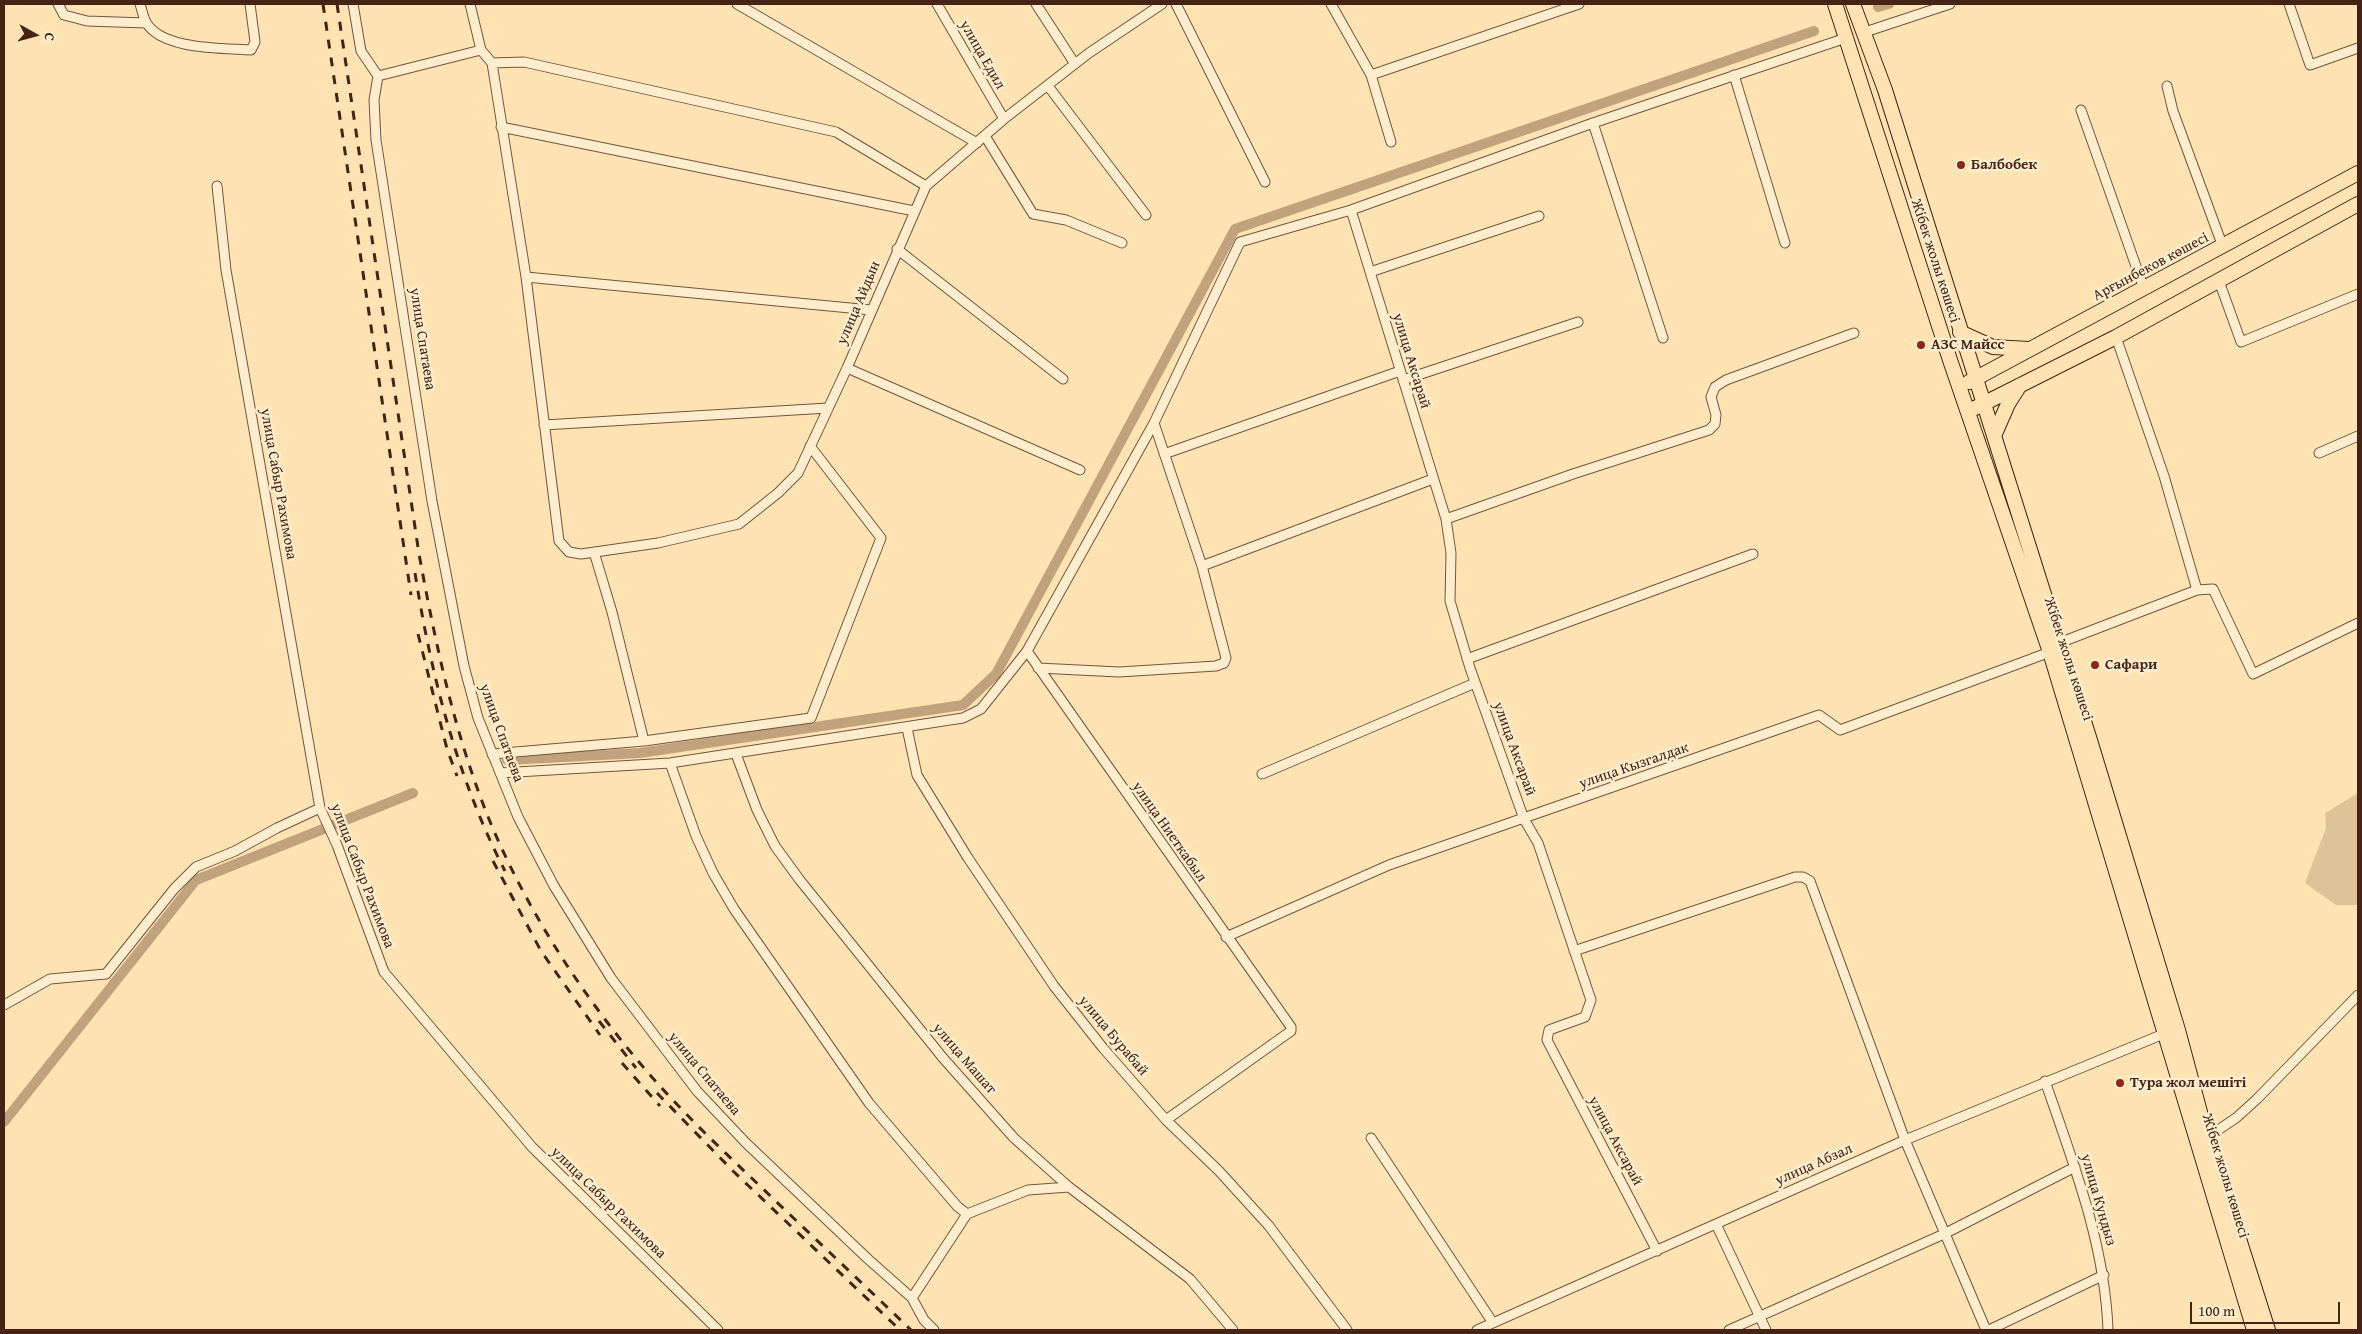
<!DOCTYPE html>
<meta charset="utf-8">
<style>
body{margin:0}
#map{position:relative;width:2362px;height:1334px;overflow:hidden;background:#ffe3b2;font-family:"Gentium Book Plus",serif}
canvas{display:block}
.frame{position:absolute;inset:0;border:5px solid #452417;pointer-events:none}
.north{position:absolute;left:10px;top:10px;width:50px;height:50px;-webkit-text-stroke:4px #ffedcd;paint-order:stroke;rotate:97deg;font-size:14px;font-weight:700;line-height:20px;text-align:center;color:#452417}
.north::after{content:'';display:block;margin:auto;width:18px;height:22px;background:#452417;clip-path:polygon(50% 0,100% 100%,50% 72%,0 100%)}
.scale{position:absolute;left:2190px;top:1302px;width:150px;height:22px;box-sizing:border-box;border:2px solid #452417;border-top:0;padding-left:6px;font-size:15px;line-height:18px;white-space:nowrap;color:#452417;-webkit-text-stroke:4px #ffedcd;paint-order:stroke}
</style>
<div id="map">
<canvas width="2362" height="1334"></canvas>
<div class="frame"></div>
<div class="north">С</div>
<div class="scale">100 m</div>
</div>
<script>
const ctx = document.querySelector('canvas').getContext('2d');
ctx.lineJoin = 'round';
function fill(path, color) { ctx.fillStyle = color; ctx.fill(path, 'evenodd'); }
function trace(path, color, width, dash) { ctx.strokeStyle = color; ctx.lineWidth = width; ctx.lineCap = dash ? 'butt' : 'round'; ctx.setLineDash(dash || []); ctx.stroke(path); }
function drawText(font, color, halo, rows, align = 'center') {
  ctx.font = font + ' "Gentium Book Plus",serif'; ctx.lineWidth = 5; ctx.setLineDash([]); ctx.textBaseline = 'middle'; ctx.strokeStyle = halo; ctx.fillStyle = color; for (const [text, x, y, turn = 0] of rows) {
    ctx.save(); ctx.translate(x, y); ctx.rotate((+turn || 0) * Math.PI / 180); ctx.textAlign = isNaN(turn) ? turn : align; if (halo) ctx.strokeText(text, 0, 0); ctx.fillText(text, 0, 0); ctx.restore();
  }
}
const green = new Path2D(`
 M 2358,793 L 2358,905 L 2336,905 L 2305,883 L 2326,828 L 2325,813 Z`);
const canal = new Path2D(`
 M 1878,7 L 1889,4
 M 507,760 L 640,753 L 963,705 L 996,674 L 1235,229 L 1814,31
 M 4,1122 L 196,880 L 413,793`);
const minor = new Path2D(`
 M 58,4 L 64,15 L 87,21 L 146,23
 M 140,4 C 142,10 143,17 146,22 C 161,50 223,48 251,50 L 255,42 L 250,4
 M 353,4 L 361,51 L 378,76 L 374,100 L 376,140 L 432,501 L 464,666 L 478,718 L 518,817 L 554,886 L 611,978 L 697,1091 L 746,1143 L 868,1259 L 912,1298 L 924,1320 L 934,1330
 M 470,4 L 481,50 L 492,63 L 526,277 L 559,541 L 569,552 L 581,554 L 658,543 L 739,524 L 778,493 L 798,473 L 847,368 L 926,186 L 1004,119 L 1089,53 L 1162,4
 M 737,4 L 977,143
 M 937,4 L 1004,119
 M 1036,4 L 1075,64
 M 1176,4 L 1265,182
 M 1331,4 L 1371,75 L 1391,142
 M 2289,4 L 2310,65 L 2358,48
 M 1862,33 L 1950,4
 M 492,63 L 524,62 L 836,132 L 926,186
 M 1371,75 L 1579,4
 M 1734,75 L 1785,243
 M 378,76 L 481,50
 M 1048,86 L 1146,215
 M 2167,86 L 2173,111 L 2223,247
 M 2081,110 L 2144,289
 M 1593,123 L 1663,338
 M 501,127 L 914,211
 M 985,136 L 1033,214 L 1066,220 L 1122,243
 M 217,186 L 226,270 L 320,808 L 337,845 L 384,972 L 532,1147 L 718,1330
 M 1351,210 L 1446,519 L 1451,553 L 1450,601 L 1470,668 L 1524,819 L 1538,843 L 1591,1000 L 1585,1017 L 1549,1030 L 1547,1040 L 1657,1251
 M 897,249 L 1063,379
 M 1370,272 L 1539,216
 M 526,277 L 871,310
 M 2219,281 L 2241,342 L 2358,294
 M 2116,337 L 2164,476 L 2197,590
 M 847,368 L 1080,470
 M 1403,380 L 1578,322
 M 544,425 L 828,408
 M 2319,453 L 2358,436
 M 1164,454 L 1400,371
 M 1446,519 L 1573,474 L 1709,430 L 1715,424 L 1716,415 L 1711,397 L 1715,387 L 1726,380 L 1854,333
 M 594,552 L 612,612 L 644,741
 M 1202,566 L 1433,479
 M 2059,643 L 2197,590 L 2213,589 L 2253,674 L 2358,623
 M 1027,651 L 1291,1027 L 1291,1031 L 1166,1120
 M 1467,659 L 1753,554
 M 1038,668 L 1119,672 L 1216,666 L 1224,663 L 1226,658 L 1202,566 L 1154,423
 M 907,728 L 917,775 L 968,858 L 1054,986 L 1103,1048 L 1166,1120 L 1219,1171 L 1269,1226 L 1347,1330
 M 492,754 L 644,741 L 811,718 L 881,538 L 810,446
 M 736,754 L 757,810 L 775,846 L 799,879 L 943,1058 L 1014,1138 L 1069,1187 L 1190,1279 L 1233,1330
 M 670,763 L 696,836 L 713,873 L 734,909 L 869,1103 L 957,1206 L 967,1214 L 1028,1190 L 1069,1187
 M 500,773 L 670,763 L 963,718 L 981,709 L 1027,651 L 1154,423 L 1240,242 L 1351,210 L 1593,123 L 1846,38
 M 1262,774 L 1475,683
 M 1226,937 L 1389,865 L 1819,715 L 1840,730 L 2050,652
 M 1574,951 L 1795,877 L 1803,877 L 1810,881 L 1905,1140 L 1986,1330
 M 4,1005 L 50,979 L 106,974 L 174,889 L 196,867 L 235,851 L 277,828 L 320,808
 M 2045,1081 C 2073,1162 2105,1244 2108,1330
 M 1371,1138 L 1493,1323
 M 2203,1140 L 2236,1118 L 2257,1099 L 2358,995
 M 1716,1224 L 1766,1330
 M 912,1298 L 967,1214
 M 1477,1330 L 1905,1140 L 2166,1033
 M 1729,1330 L 1944,1234 L 2075,1167
 M 1989,1330 L 2104,1275`);
const primary = new Path2D(`
 M 1835,4 L 1950,360 L 2050,652 L 2254,1330
 M 1853,4 L 1885,90 L 2089,737 L 2178,1030 L 2207,1138 L 2268,1330
 M 1960,332 L 1993,347 L 2029,349
 M 1969,382 L 2358,173
 M 1975,408 L 2116,337 L 2358,204
 M 1994,436 L 2008,404 L 2020,385`);
const rail = new Path2D(`
 M 323,4 L 411,595
 M 337,4 L 419,554 C 436,646 455,737 491,824 C 528,912 582,995 644,1068 C 680,1110 720,1148 760,1186 C 810,1234 861,1282 911,1330
 M 415,573 C 431,675 457,778 505,871
 M 418,634 L 447,749 L 457,776
 M 493,861 L 541,951 L 600,1035
 M 599,1021 L 636,1068
 M 622,1063 L 660,1106
 M 657,1093 L 733,1171 L 900,1330`);
const markers = [
 [1961,165,5,"#8f2418"],
 [1921,345,5,"#8f2418"],
 [2095,665,5,"#8f2418"],
 [2120,1083,5,"#8f2418"]
];
const streetNames = [
 ["улица Едил",982,55,60],
 ["Жібек жолы көшесі",1935,261,72],
 ["Арғынбеков көшесі",2151,267,-28],
 ["улица Айдын",859,303,-67],
 ["улица Спатаева",422,339,81],
 ["улица Аксарай",1411,361,73],
 ["улица Сабыр Рахимова",278,484,80],
 ["Жібек жолы көшесі",2068,659,72],
 ["улица Спатаева",501,733,70],
 ["улица Аксарай",1514,749,70],
 ["улица Кызгалдак",1634,766,-19],
 ["улица Ниеткабыл",1169,832,55],
 ["улица Сабыр Рахимова",362,876,69],
 ["улица Бурабай",1113,1036,50],
 ["улица Машат",964,1059,49],
 ["улица Спатаева",704,1074,50],
 ["улица Аксарай",1615,1141,62],
 ["улица Абзал",1814,1165,-24],
 ["Жібек жолы көшесі",2225,1176,73],
 ["улица Кундыз",2098,1200,74],
 ["улица Сабыр Рахимова",608,1203,44]
];
const poiNames = [
 ["Балбобек",1971,165],
 ["АЗС Майсс",1931,345],
 ["Сафари",2105,665],
 ["Тура жол мешіті",2130,1083]
];
fill(green, '#dfc398');
trace(canal, '#c0a27d', 10);
trace(minor, '#74543e', 11);
trace(primary, '#452417', 16);
trace(minor, '#ffedcd', 9);
trace(primary, '#ffe3b2', 14);
trace(rail, '#452417', 3, [9, 9]);
for (const [x, y, r, color] of markers) { const dot = new Path2D(); dot.arc(x, y, r, 0, 2 * Math.PI); ctx.fillStyle = color; ctx.fill(dot); trace(dot, '#ffedcd', 2); }
drawText('15px', '#452417', '#ffedcd', streetNames);
drawText('bold 15px', '#452417', '#ffedcd', poiNames, 'left');
</script>
